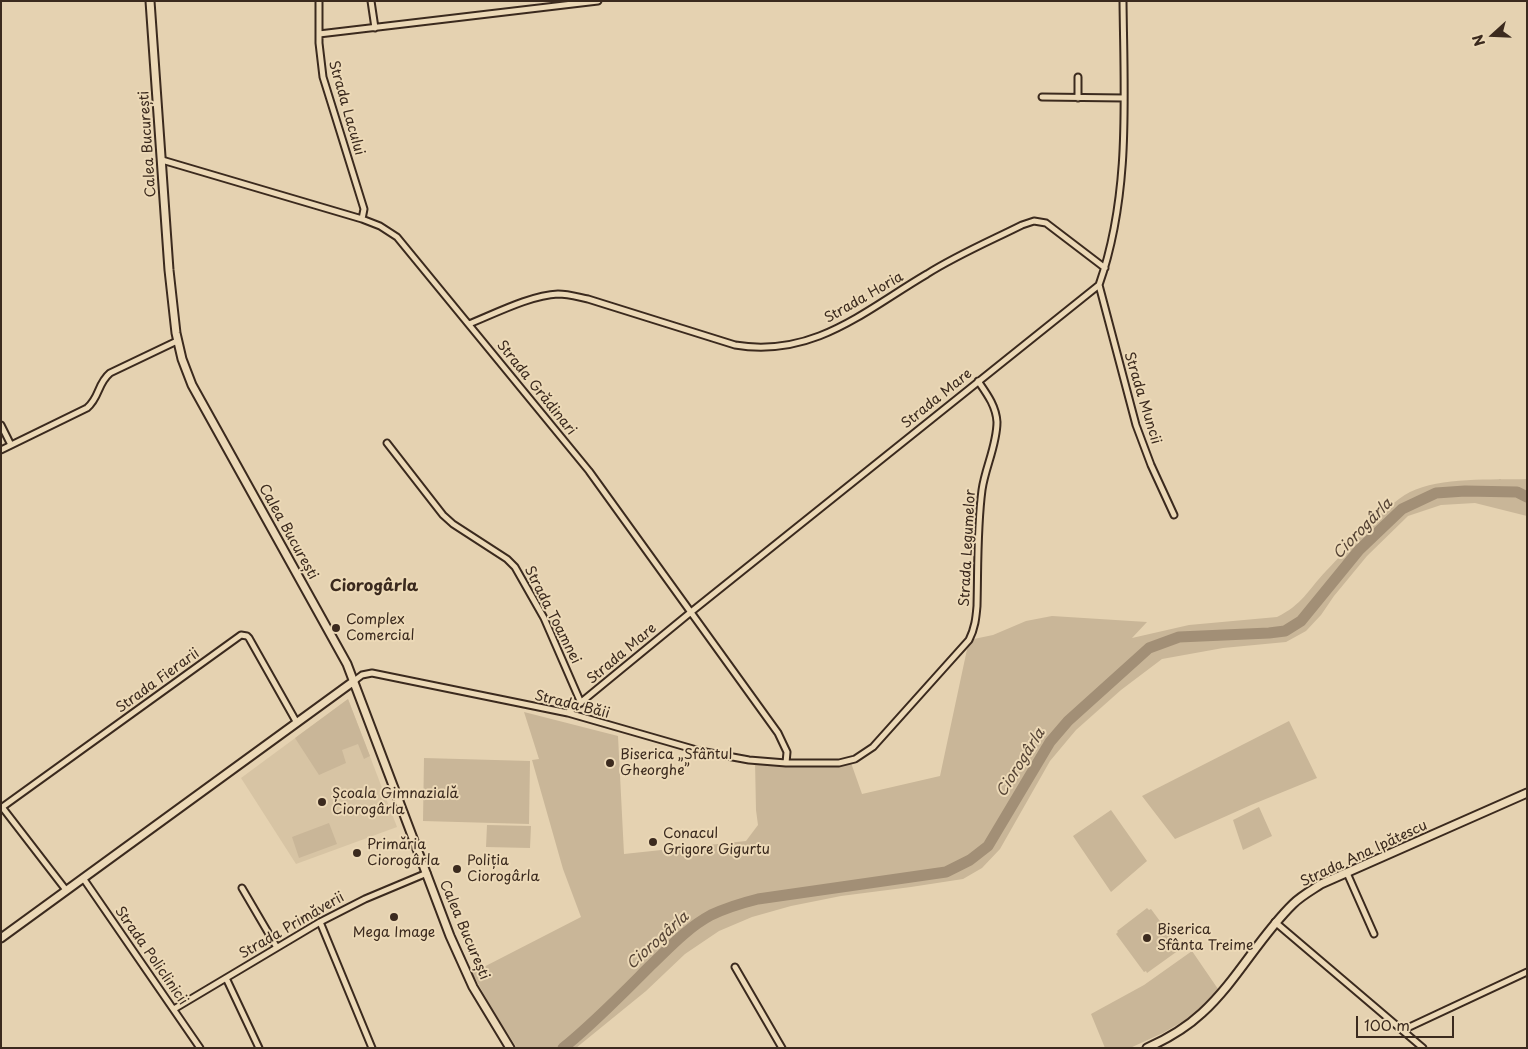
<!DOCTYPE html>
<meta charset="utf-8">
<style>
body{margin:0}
#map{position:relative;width:1528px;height:1049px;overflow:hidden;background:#e5d2b1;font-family:"Playpen Sans",sans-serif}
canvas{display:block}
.frame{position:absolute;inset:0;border:2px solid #3b2a1e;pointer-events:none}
.north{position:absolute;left:1468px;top:10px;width:50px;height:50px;-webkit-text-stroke:4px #ecd9b7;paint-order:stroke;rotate:250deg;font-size:14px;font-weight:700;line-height:20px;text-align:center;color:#3b2a1e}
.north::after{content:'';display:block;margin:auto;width:18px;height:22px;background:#3b2a1e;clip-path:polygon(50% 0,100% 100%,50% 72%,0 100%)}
.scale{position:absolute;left:1356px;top:1016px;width:98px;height:22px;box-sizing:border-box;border:2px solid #3b2a1e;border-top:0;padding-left:6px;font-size:15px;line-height:18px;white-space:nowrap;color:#3b2a1e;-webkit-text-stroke:4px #ecd9b7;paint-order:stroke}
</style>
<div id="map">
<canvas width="1528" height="1049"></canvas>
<div class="frame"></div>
<div class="north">N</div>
<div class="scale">100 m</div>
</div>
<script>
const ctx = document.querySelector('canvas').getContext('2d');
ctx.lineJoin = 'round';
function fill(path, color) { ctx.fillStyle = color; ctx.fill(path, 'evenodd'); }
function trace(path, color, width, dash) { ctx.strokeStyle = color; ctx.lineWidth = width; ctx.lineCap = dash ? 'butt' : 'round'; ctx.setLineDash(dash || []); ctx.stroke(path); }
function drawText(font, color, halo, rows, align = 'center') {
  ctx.font = font + ' "Playpen Sans",sans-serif'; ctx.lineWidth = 4; ctx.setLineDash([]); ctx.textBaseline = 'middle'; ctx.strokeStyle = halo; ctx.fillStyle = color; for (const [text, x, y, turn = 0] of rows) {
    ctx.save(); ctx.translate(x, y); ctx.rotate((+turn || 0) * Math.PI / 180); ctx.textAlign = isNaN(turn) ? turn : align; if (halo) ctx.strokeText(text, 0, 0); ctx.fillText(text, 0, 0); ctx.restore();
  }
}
const built = new Path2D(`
 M 348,699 L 397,827 L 296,864 L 241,778 Z`);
const green = new Path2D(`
 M 1527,479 L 1527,516 L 1475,503 L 1441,505 L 1408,516 L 1367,556 L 1334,596 L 1321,615 L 1306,631 L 1286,642 L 1223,648 L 1162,659 L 1121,690 L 1076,730 L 1050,761 L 1000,849 L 982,868 L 963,879 L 911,887 L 841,896 L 791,906 L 752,917 L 719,931 L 685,954 L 646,991 L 576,1048 L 517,1048 L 495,1014 L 472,973 L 581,917 L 563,869 L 532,760 L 539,759 L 524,712 L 618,736 L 624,854 L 746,841 L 758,825 L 756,810 L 755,761 L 767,762 L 850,760 L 862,794 L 940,776 L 969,640 L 993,635 L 1026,621 L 1052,616 L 1147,622 L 1132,638 L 1189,625 L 1277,617 C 1302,605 1308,590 1326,571 C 1349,548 1382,507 1410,492 C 1440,477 1493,480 1527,479 Z
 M 348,699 L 370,756 L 364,759 L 358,744 L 342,750 L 346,763 L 319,775 L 295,738 Z
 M 1289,721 L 1317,778 L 1251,805 L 1175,839 L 1142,796 Z
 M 424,758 L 530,761 L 529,824 L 423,821 Z
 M 1259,807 L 1272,836 L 1243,850 L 1233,820 Z
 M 1111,810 L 1147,861 L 1111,892 L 1073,836 Z
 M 329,823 L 337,844 L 299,858 L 292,837 Z
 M 487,825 L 531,826 L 530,848 L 486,847 Z
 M 1147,908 L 1149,910 L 1151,909 L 1179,947 L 1179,950 L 1147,973 L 1146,971 L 1144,972 L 1116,934 L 1118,932 L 1117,931 Z
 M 1192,951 L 1218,989 L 1203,1007 L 1192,1016 L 1163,1033 L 1130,1048 L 1105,1048 L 1091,1014 L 1144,985 Z`);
const river = new Path2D(`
 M 563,1048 C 594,1023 622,994 650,966 C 669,948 687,928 711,915 C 726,908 742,903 758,899 L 946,872 L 970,860 L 988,846 L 1050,742 L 1068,721 L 1149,648 L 1179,637 L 1269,633 L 1285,631 L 1301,621 L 1359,550 L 1402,509 L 1436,493 L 1465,491 L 1517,492 L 1527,497`);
const street = new Path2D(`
 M 319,1 L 319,43 L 323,77 L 364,209 L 362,219
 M 371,1 L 375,28
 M 319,34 L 598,1
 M 1078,77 L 1078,98
 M 1042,97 L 1124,98
 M 162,160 L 362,219 L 380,226 L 397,237 L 589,471 L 778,733 L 787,752 L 786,763
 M 1099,285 L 1136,425 L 1151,465 L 1174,515
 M 469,324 C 494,314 531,295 558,294 C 568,294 578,297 588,299 L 735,345 C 814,358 864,311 927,274 C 957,255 990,241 1022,225 L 1034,221 L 1046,223 L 1105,268
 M 1,425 L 11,445
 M 387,443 L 443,515 L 453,524 L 507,559 L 515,567 L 544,618 L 581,703
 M 1,450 L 87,408 C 100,397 97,384 110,373 L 177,341
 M 354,681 L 362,675 L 372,673 L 568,713 L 700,751 L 749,760 L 786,763 L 839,763 L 855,759 L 873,747 L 969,640 C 975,628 976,618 977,606 C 978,567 977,528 982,490 C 985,468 997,445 997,422 C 996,406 987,394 978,381
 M 568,713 L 691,612 L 1099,285 C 1131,194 1124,96 1123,1
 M 2,807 L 66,890
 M 1,808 L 241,635 L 247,636 L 249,638 L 297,723
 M 1347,873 L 1374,934
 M 83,878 L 200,1048
 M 242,888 L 276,946
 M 320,922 L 372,1048
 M 1275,922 L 1423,1048
 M 735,967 L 782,1048
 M 226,978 L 259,1048
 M 174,1009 L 320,922 L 365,899 L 427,873
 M 1403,1030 L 1527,972`);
const secondary = new Path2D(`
 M 150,1 L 169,270 L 176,333 L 182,359 L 192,385 L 347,664 L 450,936 L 473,987 L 510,1048
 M 1,938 L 354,681
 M 1147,1048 C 1167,1039 1186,1028 1202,1013 C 1237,981 1259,937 1293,904 C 1301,896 1312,890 1321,884 L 1527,793`);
const markers = [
 [336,628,5,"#3b2a1e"],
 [610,763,5,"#3b2a1e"],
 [322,802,5,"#3b2a1e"],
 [653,842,5,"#3b2a1e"],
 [357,853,5,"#3b2a1e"],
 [457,869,5,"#3b2a1e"],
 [394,917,5,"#3b2a1e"],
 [1147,938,5,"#3b2a1e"]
];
const streetNames = [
 ["Strada Lacului",346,108,74],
 ["Calea București",148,144,-94],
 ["Strada Horia",864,298,-30],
 ["Strada Grădinari",536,388,51],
 ["Strada Muncii",1142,398,73],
 ["Strada Mare",937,399,-39],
 ["Calea București",288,532,61],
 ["Strada Legumelor",968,548,-87],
 ["Strada Toamnei",552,615,63],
 ["Strada Mare",622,654,-40],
 ["Strada Fierarii",158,681,-36],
 ["Strada Băii",572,705,14],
 ["Strada Ana Ipătescu",1364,854,-25],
 ["Strada Primăverii",292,926,-30],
 ["Calea București",464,930,67],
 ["Strada Policlinicii",151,956,55]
];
const poiNames = [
 ["Complex",346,620],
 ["Comercial",346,636],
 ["Biserica „Sfântul",620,755],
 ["Gheorghe”",620,771],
 ["Școala Gimnazială",332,794],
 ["Ciorogârla",332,810],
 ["Conacul",663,834],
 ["Grigore Gigurtu",663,850],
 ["Primăria",367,845],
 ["Ciorogârla",367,861],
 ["Poliția",467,861],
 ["Ciorogârla",467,877],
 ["Biserica",1157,930],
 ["Sfânta Treime",1157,946],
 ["Mega Image",394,933,"center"]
];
const waterNames = [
 ["Ciorogârla",1363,529,-46],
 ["Ciorogârla",1021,763,-58],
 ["Ciorogârla",658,941,-42]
];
const quarterNames = [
 ["Ciorogârla",374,587]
];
fill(built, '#d7c4a4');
fill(green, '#c9b698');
trace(river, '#a28f76', 11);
trace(street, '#3b2a1e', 9);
trace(secondary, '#3b2a1e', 11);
trace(street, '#ecd9b7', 5);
trace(secondary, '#ecd9b7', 7);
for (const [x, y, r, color] of markers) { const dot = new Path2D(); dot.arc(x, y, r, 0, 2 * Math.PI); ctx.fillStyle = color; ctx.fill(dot); trace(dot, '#ecd9b7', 2); }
drawText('14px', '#3b2a1e', '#ecd9b7', streetNames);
drawText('14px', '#3b2a1e', '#ecd9b7', poiNames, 'left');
drawText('italic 15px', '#554334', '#ecd9b7', waterNames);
drawText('bold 16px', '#3b2a1e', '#ecd9b7', quarterNames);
</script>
